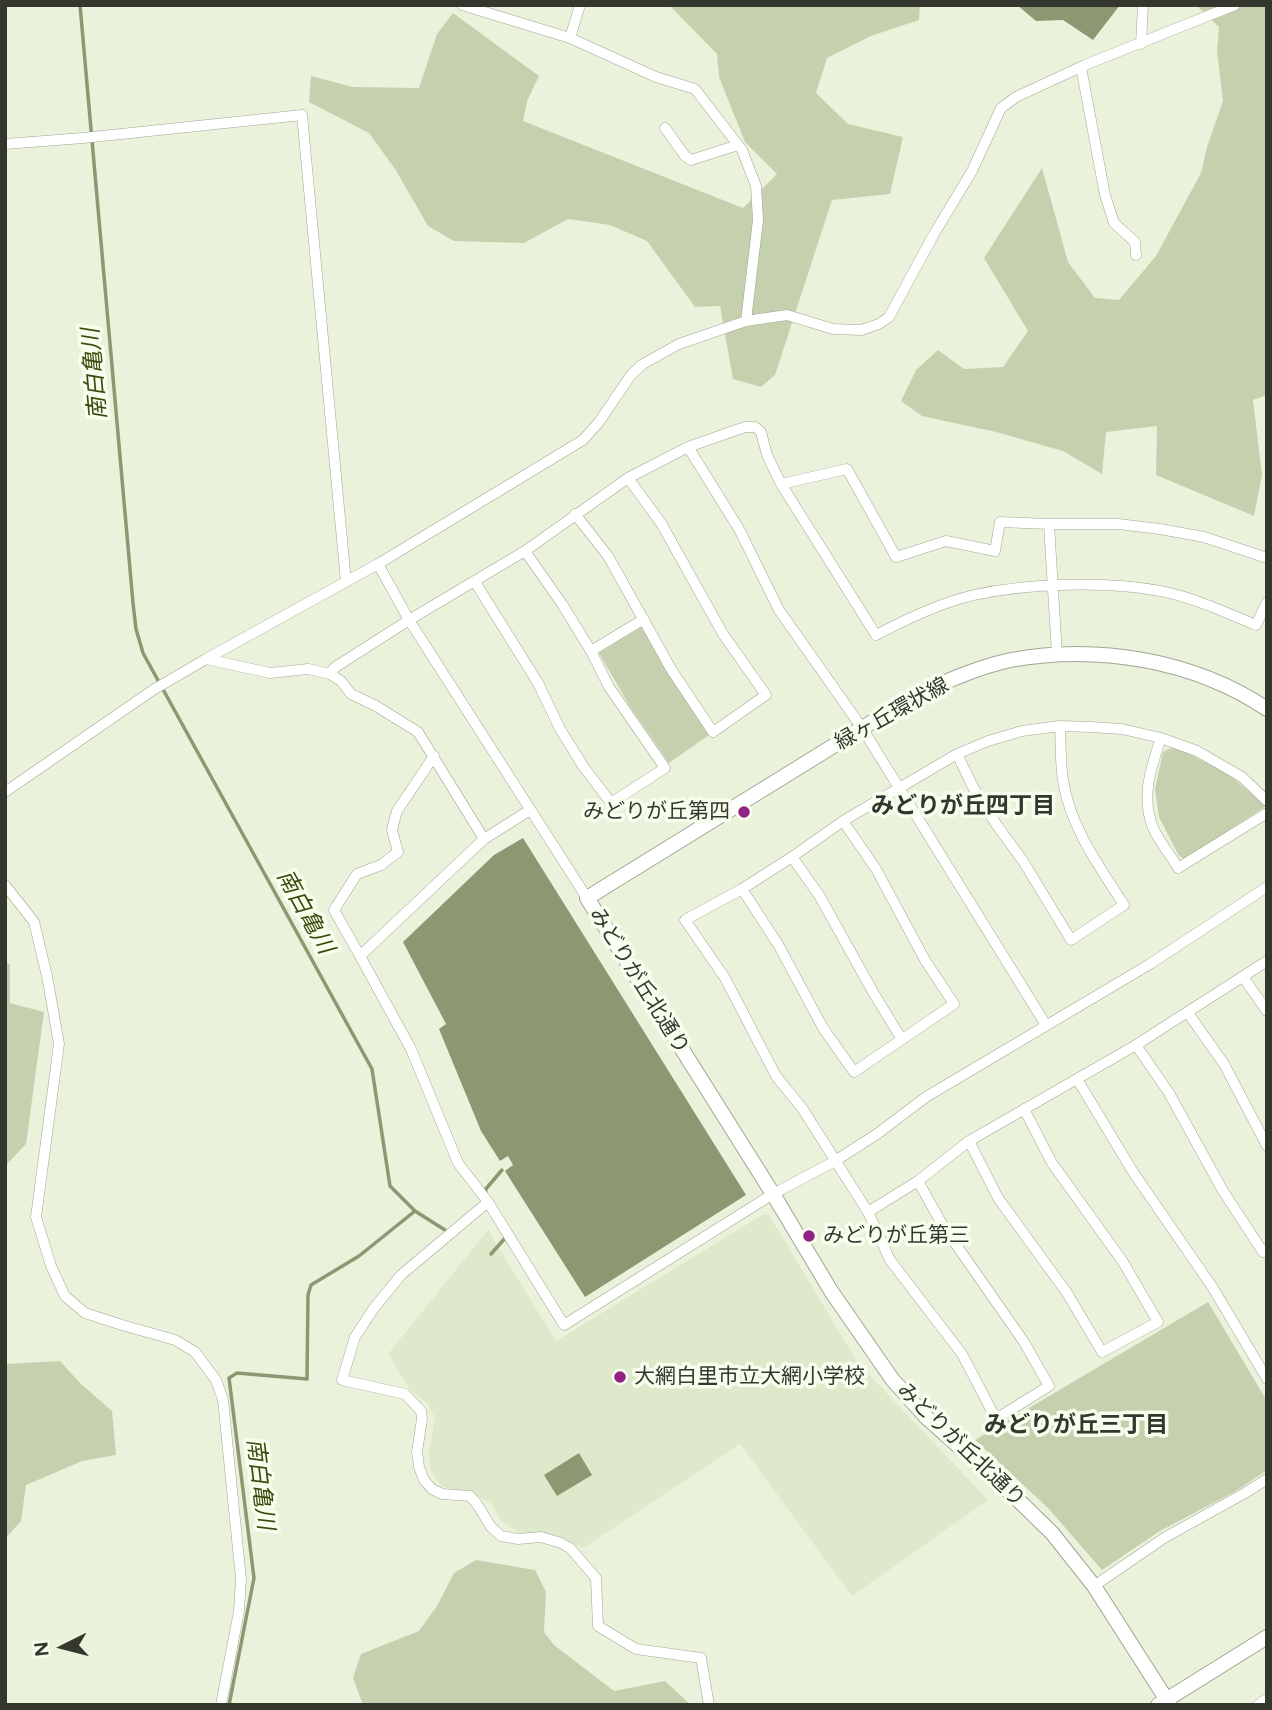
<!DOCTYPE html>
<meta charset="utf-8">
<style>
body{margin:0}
#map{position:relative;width:1272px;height:1710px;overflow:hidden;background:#eaf2dc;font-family:Figtree,sans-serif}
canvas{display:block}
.frame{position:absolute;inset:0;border:7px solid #33372e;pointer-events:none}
.north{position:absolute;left:28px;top:1612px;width:70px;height:70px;-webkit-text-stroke:5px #f8feed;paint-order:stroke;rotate:264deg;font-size:19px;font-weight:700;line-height:28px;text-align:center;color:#33372e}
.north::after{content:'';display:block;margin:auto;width:24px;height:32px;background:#33372e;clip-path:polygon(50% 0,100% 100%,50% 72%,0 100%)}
</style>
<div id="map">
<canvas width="1272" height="1710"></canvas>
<div class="frame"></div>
<div class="north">N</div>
</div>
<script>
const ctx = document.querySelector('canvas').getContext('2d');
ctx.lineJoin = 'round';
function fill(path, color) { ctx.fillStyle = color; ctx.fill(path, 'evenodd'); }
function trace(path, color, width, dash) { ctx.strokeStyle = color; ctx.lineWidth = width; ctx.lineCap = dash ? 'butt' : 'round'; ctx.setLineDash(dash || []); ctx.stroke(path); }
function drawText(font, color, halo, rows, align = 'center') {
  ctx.font = font + ' Figtree,"Noto Sans JP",sans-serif'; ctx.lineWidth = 7; ctx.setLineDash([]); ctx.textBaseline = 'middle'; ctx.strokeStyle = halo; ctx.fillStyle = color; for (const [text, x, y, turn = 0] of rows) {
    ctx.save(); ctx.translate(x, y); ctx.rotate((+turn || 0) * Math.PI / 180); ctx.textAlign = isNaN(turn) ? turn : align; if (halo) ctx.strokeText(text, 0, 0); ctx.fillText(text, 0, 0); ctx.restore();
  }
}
const built = new Path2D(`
 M 762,1215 L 769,1215 L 858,1363 L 988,1500 L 852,1596 L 740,1444 L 583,1548 L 557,1536 L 517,1532 L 501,1521 L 492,1504 L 477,1496 L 460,1493 L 441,1486 L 430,1470 L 429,1452 L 435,1418 L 427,1403 L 410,1390 L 388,1354 L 488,1230 L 556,1341 Z`);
const green = new Path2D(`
 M 669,5 L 920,5 L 919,20 L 871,36 L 827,58 L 816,93 L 848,124 L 903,137 L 890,194 L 832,200 L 775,375 L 761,387 L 733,379 L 720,306 L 695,307 L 647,241 L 610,225 L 568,219 L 524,243 L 454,241 L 428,226 L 395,169 L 369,133 L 309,102 L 311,76 L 353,87 L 419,88 L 437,34 L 453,13 L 539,76 L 527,101 L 523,121 L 743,208 L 777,174 L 745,142 L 719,77 L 717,54 Z
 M 1196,5 L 1267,5 L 1267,395 L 1253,400 L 1262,475 L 1254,516 L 1156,475 L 1157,426 L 1106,432 L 1102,474 L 1063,451 L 996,432 L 922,416 L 901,401 L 916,370 L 938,350 L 964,369 L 1003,367 L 1028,331 L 984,258 L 1042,168 L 1068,262 L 1095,298 L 1119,300 L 1156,256 L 1201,173 L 1207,147 L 1223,101 L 1217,51 L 1219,27 Z
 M 643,626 L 674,682 L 709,735 L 669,763 L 629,705 L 599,653 Z
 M 1171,748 L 1183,751 L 1227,773 L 1266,806 L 1185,859 L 1179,856 L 1159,817 L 1155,789 L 1163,752 Z
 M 5,962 L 10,964 L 10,1003 L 44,1012 L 26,1144 L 5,1166 Z
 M 1208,1302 L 1267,1401 L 1267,1470 L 1236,1491 L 1160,1531 L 1102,1570 L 1048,1508 L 975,1440 Z
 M 60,1361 L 81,1384 L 112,1411 L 116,1455 L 82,1461 L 26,1485 L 21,1521 L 5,1539 L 5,1364 Z
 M 476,1560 L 535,1570 L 546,1592 L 544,1632 L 554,1645 L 614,1691 L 665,1681 L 691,1705 L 363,1705 L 353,1678 L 361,1654 L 419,1631 L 437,1606 L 454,1573 Z`);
const water = new Path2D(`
 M 1017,5 L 1120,5 L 1093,40 L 1063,20 L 1036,21 Z
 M 523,838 L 746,1195 L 585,1297 L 505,1171 L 513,1165 L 508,1156 L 500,1161 L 481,1131 L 439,1029 L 446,1024 L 403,942 L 494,855 Z
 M 579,1453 L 592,1475 L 557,1496 L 544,1475 Z`);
const stream = new Path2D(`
 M 80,5 L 133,603 L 136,629 L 143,653 L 372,1069 L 390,1186 L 415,1211 L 445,1230
 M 486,1192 L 485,1190 L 502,1170
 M 491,1254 L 506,1237
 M 229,1705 L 254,1578 L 229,1378 L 237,1373 L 307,1379 L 308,1295 L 311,1285 L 359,1256 L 415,1211`);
const street = new Path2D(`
 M 462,5 L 570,38 L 656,77 L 695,89 L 742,150 L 756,186 L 758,220 L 746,321
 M 570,38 L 580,5
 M 1141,44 L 1143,5
 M 1081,67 L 1105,195 L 1114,223 L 1135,242 L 1136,255
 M 665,128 L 685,156 L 691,160 L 738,145
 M 5,144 L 83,138 L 302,115 L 346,582
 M 688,447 L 739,529 L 779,610 L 862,728 L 1046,1025
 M 781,484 L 847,469 L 896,557 L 946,541 L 995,551 L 1000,522 L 1049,524 L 1118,524 L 1160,529 L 1204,537 L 1267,558
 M 575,514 L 608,556 L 671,669 L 713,732 L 766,695 L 723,634 L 661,523 L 628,478
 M 1049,524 L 1057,655
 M 378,564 L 409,620 L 587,898
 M 475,582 L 538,683 L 560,729 L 583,766 L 611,803 L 665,768 L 609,687 L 591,651 L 562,604 L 525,551
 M 591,651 L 644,619
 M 206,659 L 270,673 L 308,669 L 330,674 L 341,681 L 351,694 L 376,706 L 418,732 L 484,839
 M 330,674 L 334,668 L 409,620 L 525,551 L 628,478 L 688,447 L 745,427 L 755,427 L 761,432 L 767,455 L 781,484 L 876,635 C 907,619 940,603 974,595 C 1030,583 1104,581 1160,591 C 1193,597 1224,612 1256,625 L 1267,602
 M 1161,738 C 1151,768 1140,798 1154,830 C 1160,843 1171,855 1178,868 L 1267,813
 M 957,754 L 973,787 L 996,824 L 1023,861 L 1071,940 L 1124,905 C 1099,866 1070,827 1063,780 C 1060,762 1061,744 1060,726
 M 5,792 L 153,690 L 206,659 L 378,564 L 583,440 L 599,422 L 631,375 L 643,364 L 679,344 L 746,321 L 787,315 L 833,329 L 861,330 L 879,324 L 889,317 L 934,234 L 972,171 L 1001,108 L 1016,97 L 1085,65 L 1235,5
 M 530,810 L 484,839 L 360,956 L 411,1049 L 458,1163 L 488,1202 L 564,1325 L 773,1194 L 835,1161 L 877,1134 L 926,1097 L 1150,964 L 1267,887
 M 792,857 L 819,895 L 873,992 L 901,1038
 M 5,885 L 34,922 L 47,976 L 59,1044 L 36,1217 L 51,1266 L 65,1296 L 85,1313 L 122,1325 L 175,1340 L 195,1352 L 216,1380 L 223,1400 L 241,1579 L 239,1611 L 221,1705
 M 742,889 L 779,946 L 823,1028 L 854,1072 L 954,1004 L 925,960 L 876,869 L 843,821
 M 360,956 L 334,910 L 357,874 L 381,865 L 398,852 L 392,830 L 397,811 L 434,756
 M 1243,977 L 1267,1011
 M 1188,1013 L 1224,1064 L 1267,1146
 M 1136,1045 L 1169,1093 L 1223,1191 L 1263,1252 L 1267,1249
 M 1077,1079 L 1133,1172 L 1213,1288 L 1267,1379
 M 969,1141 L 998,1198 L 1067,1293 L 1102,1352 L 1158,1322 L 1123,1262 L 1052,1163 L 1024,1109
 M 918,1181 L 943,1226 L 1024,1342 L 1049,1386 L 996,1419 L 962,1354 L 890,1260 L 868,1212 L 802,1108 L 776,1076 L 725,978 L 685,920 L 742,889 L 792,857 L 843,821 L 957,754 L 988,741 L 1022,731 L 1060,726 L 1091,727 L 1122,729 L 1161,738 L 1197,751 L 1242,777 L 1267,801
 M 488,1202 L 401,1275 L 374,1308 L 355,1337 L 342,1380 L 405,1394 L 421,1411 L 422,1419 L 417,1452 L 419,1467 L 424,1480 L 432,1489 L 442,1494 L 470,1496 L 477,1504 L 491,1527 L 501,1536 L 518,1539 L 541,1537 L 561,1543 L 570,1548 L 596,1578 L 598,1626 L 636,1649 L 701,1658 L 709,1705
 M 868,1212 L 918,1181 L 969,1141 L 1136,1045 L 1267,961
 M 1094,1586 L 1164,1538 L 1245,1493 L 1267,1479
 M 1258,1705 L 1267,1699`);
const secondary = new Path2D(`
 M 1158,1705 L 1267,1637
 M 1170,1705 L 1094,1586 L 1052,1533 L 1011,1493 L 926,1417 L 892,1379 L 831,1291 L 773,1194 L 587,898 L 911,698 C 942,683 977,667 1011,660 C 1097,644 1194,660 1267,709`);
const markers = [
 [744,812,7,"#922384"],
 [809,1236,7,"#922384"],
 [620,1377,7,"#922384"]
];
const streetNames = [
 ["緑ヶ丘環状線",892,714,-29],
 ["みどりが丘北通り",639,981,58],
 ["みどりが丘北通り",961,1445,44]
];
const poiNames = [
 ["みどりが丘第四",730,812,"right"],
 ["みどりが丘第三",823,1236],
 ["大網白里市立大網小学校",634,1377]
];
const waterNames = [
 ["南白亀川",95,374,-95],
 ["南白亀川",305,912,61],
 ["南白亀川",260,1484,83]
];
const neighbourhoodNames = [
 ["みどりが丘四丁目",963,806],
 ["みどりが丘三丁目",1076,1425]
];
fill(built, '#dee9cc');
fill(green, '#c5d1ae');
fill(water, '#8b9872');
trace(stream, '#8b9872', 3.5);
trace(street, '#9fa692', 11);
trace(secondary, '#9fa692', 16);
trace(street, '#fff', 10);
trace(secondary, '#fff', 14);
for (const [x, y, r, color] of markers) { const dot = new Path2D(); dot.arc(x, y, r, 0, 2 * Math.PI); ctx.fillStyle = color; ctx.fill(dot); trace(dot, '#f8feed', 2.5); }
drawText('21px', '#33372e', '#f8feed', streetNames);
drawText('21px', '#33372e', '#f8feed', poiNames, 'left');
drawText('italic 23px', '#3a4b0e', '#f8feed', waterNames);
drawText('bold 23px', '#33372e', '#f8feed', neighbourhoodNames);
</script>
